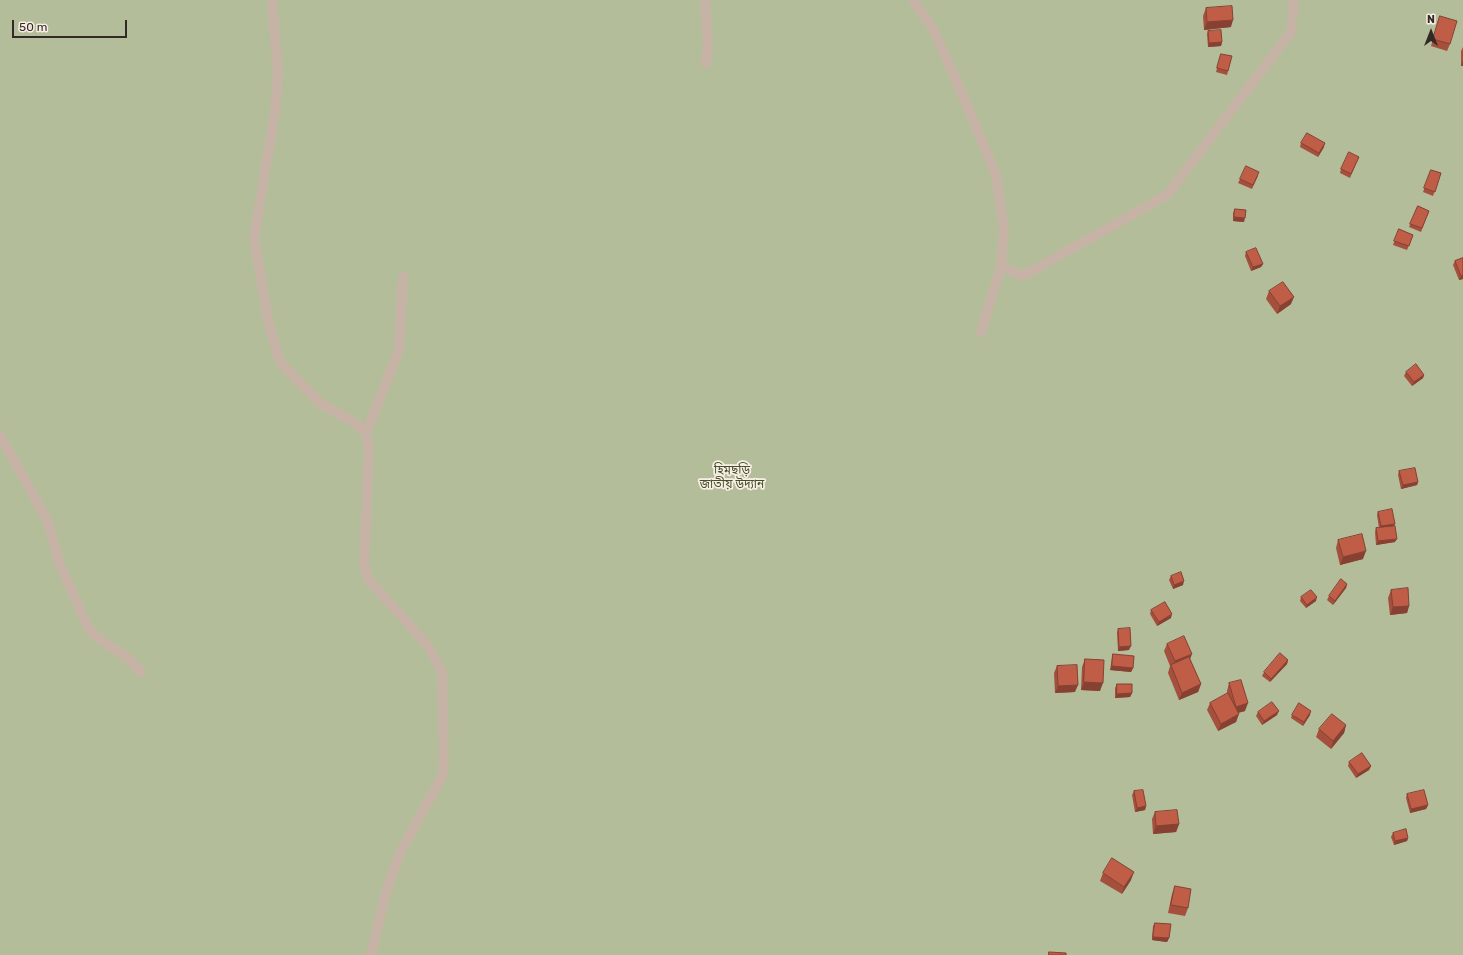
<!DOCTYPE html>
<meta charset="utf-8">
<style>
body{margin:0}
#map{position:relative;width:1463px;height:955px;overflow:hidden;background:#efe3d9;font-family:Rubik,sans-serif}
canvas{display:block}
.north{position:absolute;left:1411px;top:12px;width:40px;height:40px;-webkit-text-stroke:3px #f8eee4;paint-order:stroke;rotate:0deg;font-size:11px;font-weight:700;line-height:16px;text-align:center;color:#332926}
.north::after{content:'';display:block;margin:auto;width:14px;height:18px;background:#332926;clip-path:polygon(50% 0,100% 100%,50% 72%,0 100%)}
.scale{position:absolute;left:12px;top:20px;width:115px;height:18px;box-sizing:border-box;border:2px solid #332926;border-top:0;padding-left:5px;font-size:12px;line-height:14px;white-space:nowrap;color:#332926;-webkit-text-stroke:3px #f8eee4;paint-order:stroke}
</style>
<div id="map">
<canvas width="1463" height="955"></canvas>
<div class="north">N</div>
<div class="scale">50 m</div>
</div>
<script>
const ctx = document.querySelector('canvas').getContext('2d');
ctx.lineJoin = 'round';
function fill(path, color) { ctx.fillStyle = color; ctx.fill(path, 'evenodd'); }
function trace(path, color, width, dash) { ctx.strokeStyle = color; ctx.lineWidth = width; ctx.lineCap = dash ? 'butt' : 'round'; ctx.setLineDash(dash || []); ctx.stroke(path); }
function drawText(font, color, halo, rows, align = 'center') {
  ctx.font = font + ' Rubik,"Noto Sans Bengali",sans-serif'; ctx.lineWidth = 3.5; ctx.setLineDash([]); ctx.textBaseline = 'middle'; ctx.strokeStyle = halo; ctx.fillStyle = color; for (const [text, x, y, turn = 0] of rows) {
    ctx.save(); ctx.translate(x, y); ctx.rotate((+turn || 0) * Math.PI / 180); ctx.textAlign = isNaN(turn) ? turn : align; if (halo) ctx.strokeText(text, 0, 0); ctx.fillText(text, 0, 0); ctx.restore();
  }
}
const green = new Path2D(`
 M 0,0 L 1463,0 L 1463,955 L 0,955 Z`);
const street = new Path2D(`
 M 272,0 L 278,73 L 275,111 L 254,238 L 269,325 L 280,362 L 320,403 L 358,425 L 366,433 L 369,447 L 364,565 L 368,579 L 428,646 L 442,672 L 444,758 L 442,776 L 438,784 L 401,851 L 386,892 L 371,955
 M 705,0 L 708,48 L 706,63
 M 913,0 L 933,29 L 955,77 L 996,175 L 1004,229 L 1001,266 L 981,332
 M 1001,266 L 1023,276 L 1167,195 L 1291,32 L 1294,0
 M 366,433 L 399,350 L 403,277
 M 0,435 L 48,522 L 60,565 L 87,625 L 94,635 L 128,658 L 141,672`);
const wall = new Path2D(`
 M 1206,8 L 1231,27 L 1204,30 L 1203,16 Z
 M 1440,16 L 1450,44 L 1447,51 L 1431,46 Z
 M 1208,31 L 1222,42 L 1221,46 L 1208,47 L 1207,34 Z
 M 1463,47 L 1463,66 L 1461,66 L 1461,51 Z
 M 1221,54 L 1228,71 L 1227,75 L 1216,72 Z
 M 1301,143 L 1324,147 L 1318,157 L 1300,147 Z
 M 1359,157 L 1350,178 L 1340,173 L 1341,169 Z
 M 1431,170 L 1441,173 L 1433,196 L 1423,192 Z
 M 1258,176 L 1252,189 L 1238,183 L 1240,179 Z
 M 1418,206 L 1429,211 L 1421,232 L 1409,227 Z
 M 1235,209 L 1244,222 L 1233,221 L 1233,213 Z
 M 1399,229 L 1413,235 L 1407,250 L 1393,245 Z
 M 1246,252 L 1263,264 L 1261,267 L 1251,271 L 1245,256 Z
 M 1463,258 L 1463,279 L 1459,280 L 1453,265 L 1455,261 Z
 M 1269,291 L 1291,304 L 1277,314 L 1266,299 Z
 M 1406,372 L 1424,375 L 1423,378 L 1412,386 L 1404,376 Z
 M 1399,471 L 1418,482 L 1417,485 L 1401,489 L 1398,475 Z
 M 1378,512 L 1394,526 L 1395,542 L 1376,545 L 1375,532 L 1376,528 L 1379,528 L 1377,515 Z
 M 1338,540 L 1363,559 L 1340,565 L 1336,548 Z
 M 1171,576 L 1183,585 L 1173,589 L 1169,580 Z
 M 1347,584 L 1346,588 L 1333,605 L 1327,600 L 1329,596 Z
 M 1391,590 L 1409,606 L 1407,613 L 1390,615 L 1388,598 Z
 M 1301,597 L 1316,601 L 1306,608 L 1300,601 Z
 M 1151,610 L 1171,618 L 1157,626 L 1150,614 Z
 M 1118,629 L 1129,650 L 1118,651 L 1117,633 Z
 M 1167,644 L 1190,659 L 1201,684 L 1198,692 L 1179,700 L 1168,673 L 1170,666 L 1164,651 Z
 M 1113,654 L 1133,668 L 1131,672 L 1110,670 L 1112,658 Z
 M 1085,659 L 1100,691 L 1081,690 L 1082,667 Z
 M 1288,660 L 1287,664 L 1270,682 L 1262,676 L 1264,672 Z
 M 1057,666 L 1075,692 L 1055,693 L 1054,673 Z
 M 1229,683 L 1245,711 L 1238,713 L 1236,722 L 1218,731 L 1207,710 L 1210,703 L 1227,694 L 1227,691 Z
 M 1117,684 L 1132,693 L 1130,697 L 1115,698 L 1115,688 Z
 M 1258,712 L 1277,715 L 1262,725 L 1256,716 Z
 M 1292,715 L 1310,715 L 1303,726 L 1291,718 Z
 M 1346,725 L 1344,733 L 1331,749 L 1316,737 L 1319,729 Z
 M 1349,762 L 1371,766 L 1369,770 L 1356,778 L 1348,766 Z
 M 1134,791 L 1146,806 L 1145,810 L 1135,812 L 1132,795 Z
 M 1407,794 L 1428,805 L 1426,809 L 1410,813 L 1406,798 Z
 M 1155,812 L 1179,824 L 1176,832 L 1153,834 L 1152,819 Z
 M 1393,833 L 1408,838 L 1407,841 L 1394,845 L 1391,837 Z
 M 1103,873 L 1131,880 L 1122,894 L 1100,881 Z
 M 1175,886 L 1188,908 L 1185,916 L 1168,913 L 1172,894 Z
 M 1155,923 L 1169,938 L 1167,942 L 1152,940 L 1153,926 Z`);
const shadedWall = new Path2D(`
 M 1233,20 L 1231,27 L 1204,30 L 1207,22 Z
 M 1222,42 L 1221,46 L 1208,47 L 1209,43 Z
 M 1463,60 L 1463,66 L 1461,66 Z
 M 1325,143 L 1324,147 L 1318,157 L 1319,153 Z
 M 1234,217 L 1245,218 L 1244,222 L 1233,221 Z
 M 1263,264 L 1261,267 L 1251,271 L 1253,267 Z
 M 1463,275 L 1463,279 L 1459,280 L 1461,276 Z
 M 1294,297 L 1291,304 L 1277,314 L 1280,306 Z
 M 1424,375 L 1423,378 L 1412,386 L 1414,382 Z
 M 1418,482 L 1417,485 L 1401,489 L 1403,485 Z
 M 1395,524 L 1393,527 L 1379,530 L 1381,526 Z
 M 1397,539 L 1395,542 L 1376,545 L 1378,541 Z
 M 1366,551 L 1363,559 L 1340,565 L 1343,557 Z
 M 1184,581 L 1183,585 L 1173,589 L 1174,585 Z
 M 1347,584 L 1346,588 L 1333,605 L 1335,601 Z
 M 1317,597 L 1316,601 L 1306,608 L 1307,605 Z
 M 1409,606 L 1407,613 L 1390,615 L 1393,607 Z
 M 1172,614 L 1171,618 L 1157,626 L 1159,622 Z
 M 1131,646 L 1129,650 L 1118,651 L 1119,647 Z
 M 1192,654 L 1189,662 L 1172,669 L 1175,661 Z
 M 1288,660 L 1287,664 L 1270,682 L 1271,679 Z
 M 1112,666 L 1133,668 L 1131,672 L 1110,670 Z
 M 1084,682 L 1103,683 L 1100,691 L 1081,690 Z
 M 1201,684 L 1198,692 L 1179,700 L 1182,693 Z
 M 1078,685 L 1075,692 L 1055,693 L 1058,686 Z
 M 1132,693 L 1130,697 L 1115,698 L 1117,694 Z
 M 1248,703 L 1245,711 L 1233,714 L 1236,707 Z
 M 1279,711 L 1277,715 L 1262,725 L 1264,721 Z
 M 1311,711 L 1310,715 L 1303,726 L 1304,722 Z
 M 1239,714 L 1236,722 L 1218,731 L 1221,724 Z
 M 1346,725 L 1344,733 L 1331,749 L 1333,741 Z
 M 1371,766 L 1369,770 L 1356,778 L 1358,774 Z
 M 1428,805 L 1426,809 L 1410,813 L 1411,809 Z
 M 1146,806 L 1145,810 L 1135,812 L 1137,808 Z
 M 1179,824 L 1176,832 L 1153,834 L 1156,826 Z
 M 1408,838 L 1407,841 L 1394,845 L 1395,841 Z
 M 1134,872 L 1131,880 L 1122,894 L 1124,887 Z
 M 1153,937 L 1169,938 L 1167,942 L 1152,940 Z`);
const building = new Path2D(`
 M 1232,6 L 1233,20 L 1207,22 L 1206,8 Z
 M 1440,16 L 1457,21 L 1450,44 L 1433,39 Z
 M 1221,30 L 1222,42 L 1209,43 L 1208,31 Z
 M 1221,54 L 1232,56 L 1228,71 L 1217,68 Z
 M 1307,133 L 1325,143 L 1319,153 L 1301,143 Z
 M 1349,152 L 1359,157 L 1351,174 L 1341,169 Z
 M 1246,166 L 1259,172 L 1253,185 L 1240,179 Z
 M 1431,170 L 1441,173 L 1435,192 L 1424,188 Z
 M 1418,206 L 1429,211 L 1422,228 L 1410,224 Z
 M 1235,209 L 1246,210 L 1245,218 L 1234,217 Z
 M 1399,229 L 1413,235 L 1409,246 L 1394,241 Z
 M 1256,248 L 1263,264 L 1253,267 L 1246,252 Z
 M 1463,258 L 1463,275 L 1461,276 L 1455,261 Z
 M 1283,282 L 1294,297 L 1280,306 L 1269,291 Z
 M 1416,364 L 1424,375 L 1414,382 L 1406,372 Z
 M 1415,468 L 1418,482 L 1403,485 L 1399,471 Z
 M 1392,509 L 1395,524 L 1381,526 L 1378,512 Z
 M 1395,526 L 1397,539 L 1378,541 L 1376,528 Z
 M 1362,534 L 1366,551 L 1343,557 L 1338,540 Z
 M 1181,572 L 1184,581 L 1174,585 L 1171,576 Z
 M 1341,579 L 1347,584 L 1335,601 L 1329,596 Z
 M 1408,588 L 1409,606 L 1393,607 L 1391,590 Z
 M 1311,590 L 1317,597 L 1307,605 L 1301,597 Z
 M 1165,602 L 1172,614 L 1159,622 L 1151,610 Z
 M 1130,628 L 1131,646 L 1119,647 L 1118,629 Z
 M 1184,636 L 1192,654 L 1175,661 L 1167,644 Z
 M 1280,653 L 1288,660 L 1271,679 L 1264,672 Z
 M 1113,654 L 1134,656 L 1133,668 L 1112,666 Z
 M 1189,657 L 1201,684 L 1182,693 L 1171,665 Z
 M 1085,659 L 1104,660 L 1103,683 L 1084,682 Z
 M 1077,665 L 1078,685 L 1058,686 L 1057,666 Z
 M 1241,680 L 1248,703 L 1236,707 L 1229,683 Z
 M 1117,684 L 1132,684 L 1132,693 L 1117,694 Z
 M 1228,693 L 1239,714 L 1221,724 L 1210,703 Z
 M 1272,702 L 1279,711 L 1264,721 L 1258,712 Z
 M 1299,703 L 1311,711 L 1304,722 L 1292,715 Z
 M 1332,714 L 1346,725 L 1333,741 L 1319,729 Z
 M 1362,753 L 1371,766 L 1358,774 L 1349,762 Z
 M 1143,790 L 1146,806 L 1137,808 L 1134,791 Z
 M 1424,790 L 1428,805 L 1411,809 L 1407,794 Z
 M 1177,810 L 1179,824 L 1156,826 L 1155,812 Z
 M 1406,829 L 1408,838 L 1395,841 L 1393,833 Z
 M 1112,858 L 1134,872 L 1124,887 L 1103,873 Z
 M 1175,886 L 1191,889 L 1188,908 L 1171,905 Z
 M 1155,923 L 1171,924 L 1169,938 L 1153,937 Z
 M 1049,952 L 1066,953 L 1066,955 L 1049,955 Z`);
const parkNames = [
 ["হিমছড়ি",732,471],
 ["জাতীয় উদ্যান",732,485]
];
fill(green, '#b3bd9a');
trace(street, '#c7b3a5', 10);
fill(wall, '#a4503d');
fill(shadedWall, '#864132');
fill(building, '#bf5d47');
trace(building, '#864132', 1);
drawText('12px', '#44502b', '#f8eee4', parkNames);
</script>
